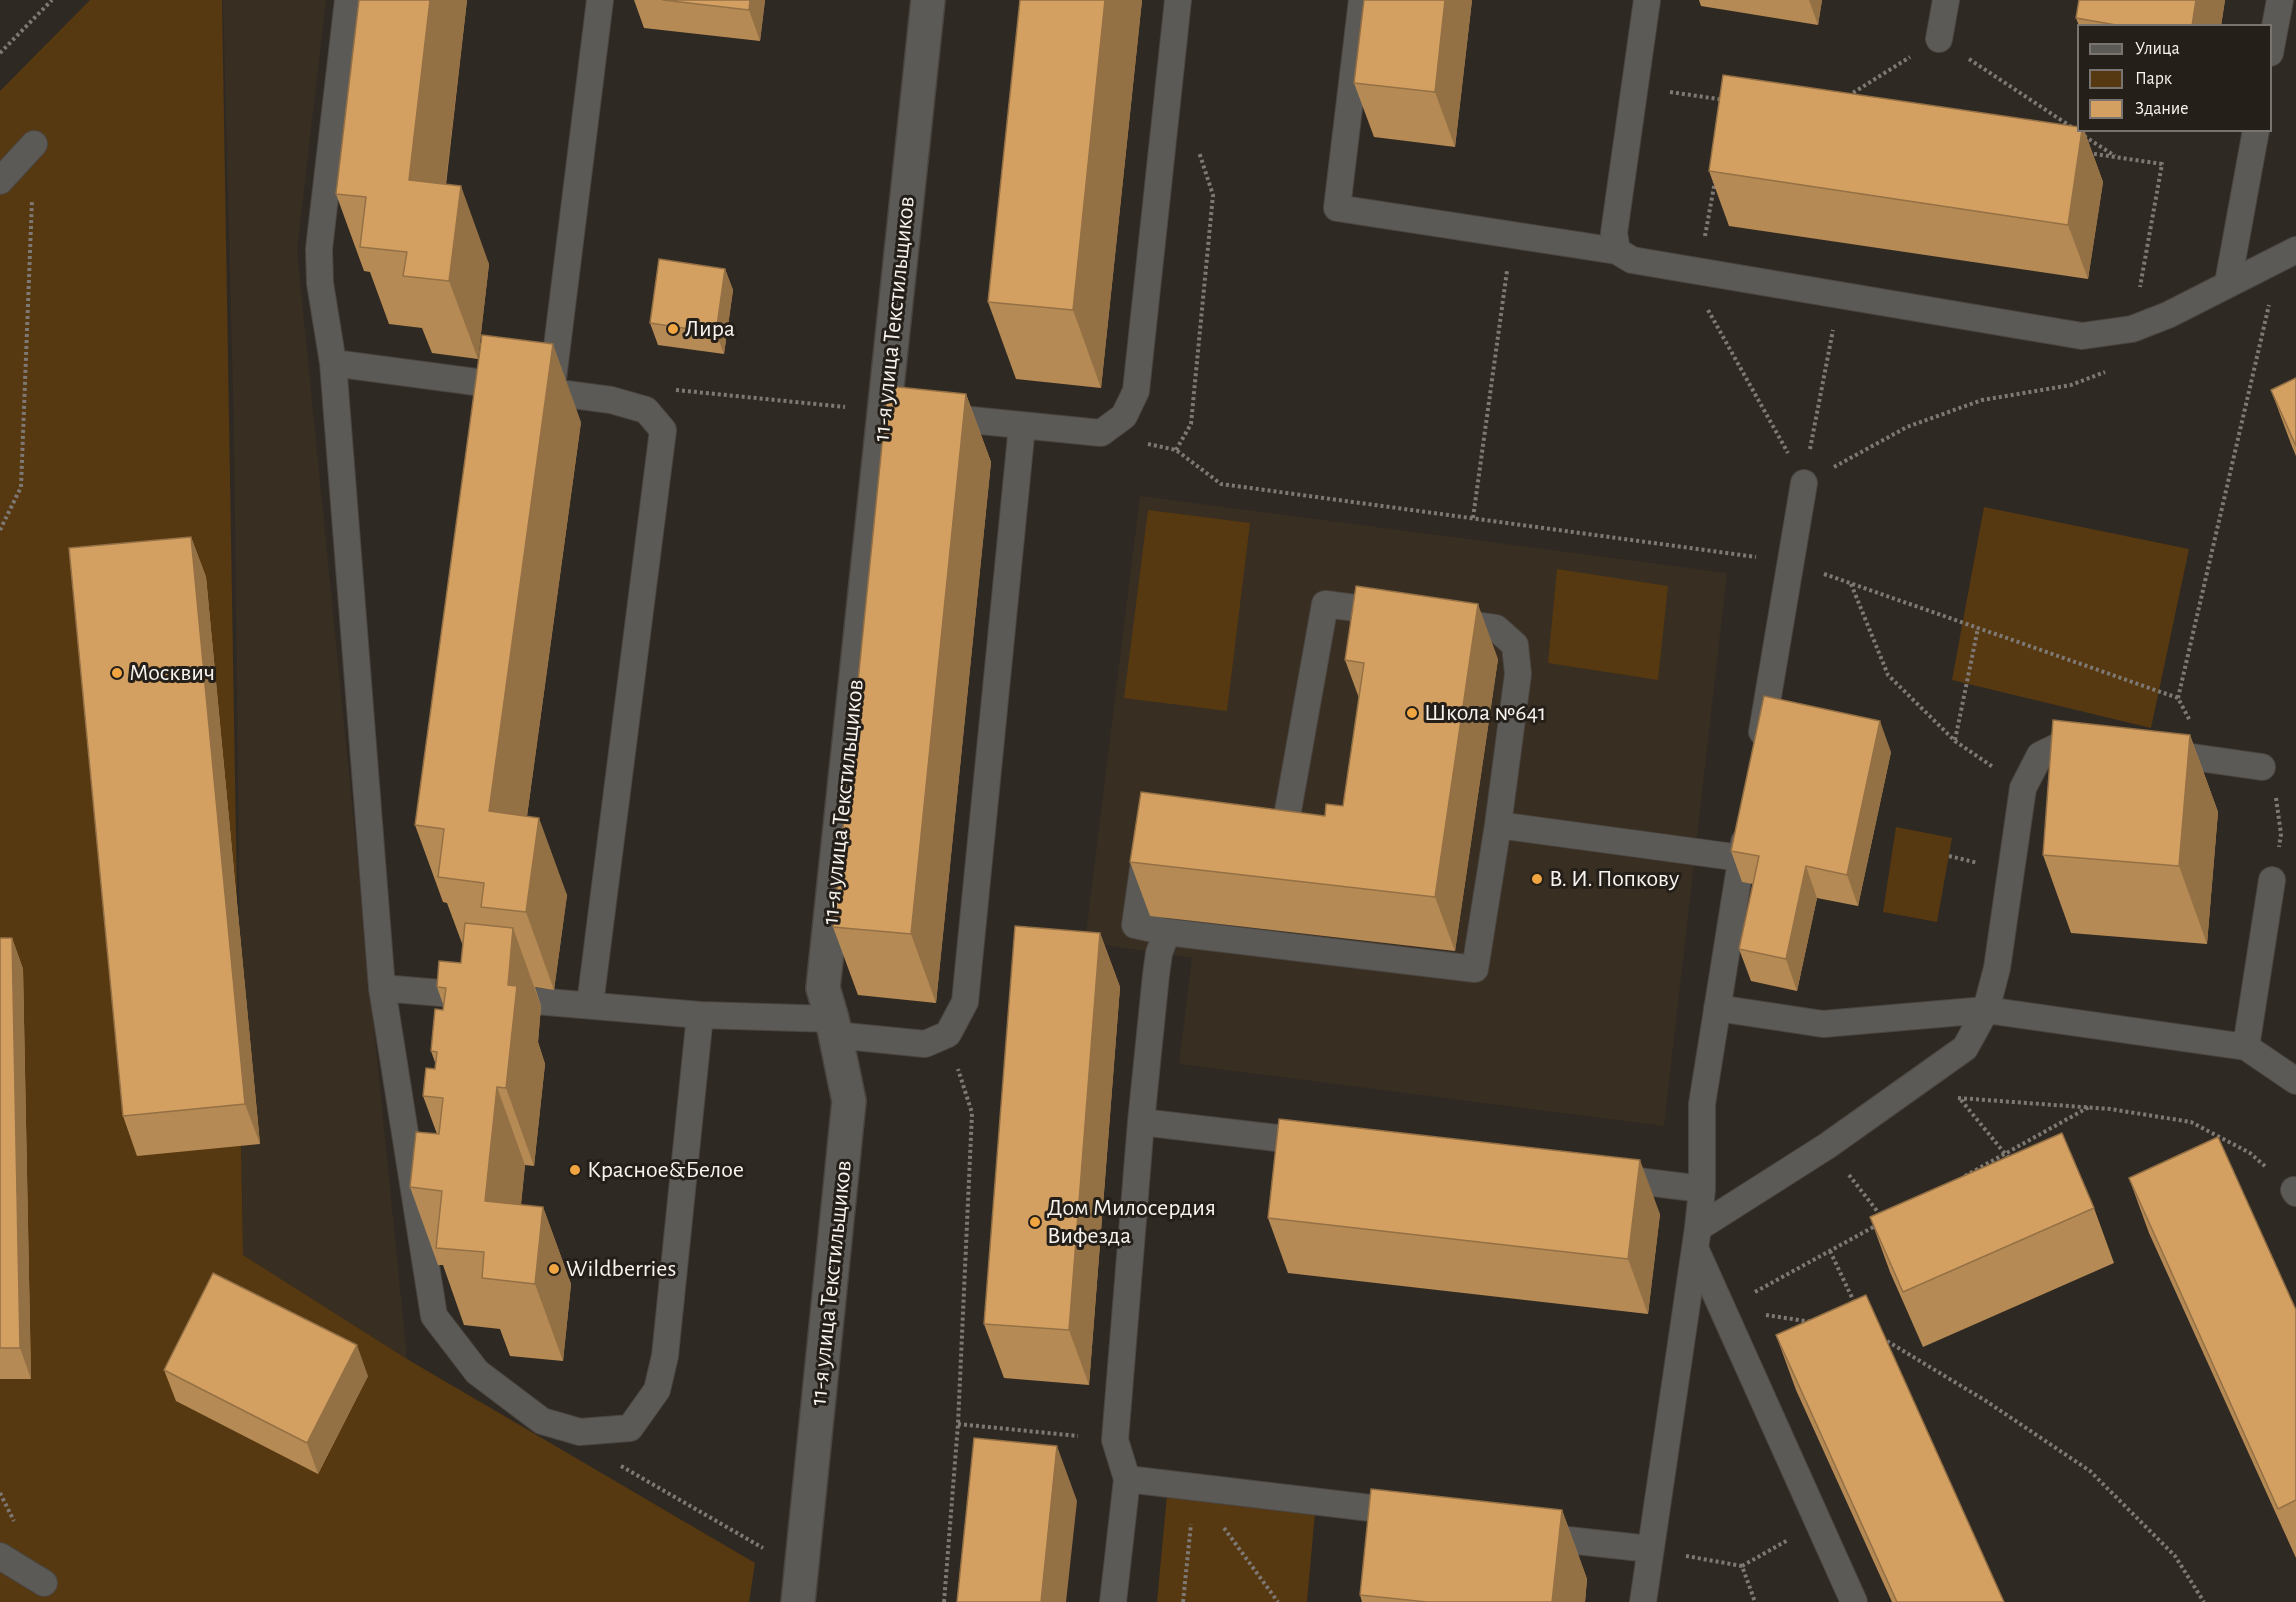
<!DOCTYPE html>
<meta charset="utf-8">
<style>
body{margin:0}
#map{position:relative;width:2296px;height:1602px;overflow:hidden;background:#2f2923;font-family:"Alegreya Sans",sans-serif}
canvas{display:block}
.legend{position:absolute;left:2077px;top:24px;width:195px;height:108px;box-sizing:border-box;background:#251f19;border:2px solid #79746f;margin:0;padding:8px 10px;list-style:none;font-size:18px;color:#f7f3ef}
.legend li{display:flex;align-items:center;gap:12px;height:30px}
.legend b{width:30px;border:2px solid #79746f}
</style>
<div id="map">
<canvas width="2296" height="1602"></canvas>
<ul class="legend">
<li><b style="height:8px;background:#5c5a56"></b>Улица</li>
<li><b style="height:16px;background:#563811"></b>Парк</li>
<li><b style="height:16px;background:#d4a062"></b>Здание</li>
</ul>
</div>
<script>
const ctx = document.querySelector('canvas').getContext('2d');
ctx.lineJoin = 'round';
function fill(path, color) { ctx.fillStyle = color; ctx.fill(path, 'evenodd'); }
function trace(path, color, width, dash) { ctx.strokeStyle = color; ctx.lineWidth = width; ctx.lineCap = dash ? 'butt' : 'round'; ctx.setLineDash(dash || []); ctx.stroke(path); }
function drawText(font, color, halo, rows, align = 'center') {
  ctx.font = font + ' "Alegreya Sans",sans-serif'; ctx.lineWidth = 6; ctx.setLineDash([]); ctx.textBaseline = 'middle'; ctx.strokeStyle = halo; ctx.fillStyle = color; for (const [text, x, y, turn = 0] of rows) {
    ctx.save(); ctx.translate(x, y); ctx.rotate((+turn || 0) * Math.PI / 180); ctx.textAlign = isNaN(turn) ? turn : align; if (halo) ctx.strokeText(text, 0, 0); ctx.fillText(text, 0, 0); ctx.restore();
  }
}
const built = new Path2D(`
 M 223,0 L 326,0 L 297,250 L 407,1359 L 243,1255 L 234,432 Z
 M 1140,496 L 1727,573 L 1664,1126 L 1179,1064 L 1192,958 L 1085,942 Z`);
const green = new Path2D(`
 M 90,0 L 222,0 L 243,1255 L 407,1359 L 755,1563 L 749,1602 L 0,1602 L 0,91 Z
 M 1984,507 L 2189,549 L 2151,728 L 1952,680 Z
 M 1148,510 L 1250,523 L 1227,711 L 1124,698 Z
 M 1557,569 L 1668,586 L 1658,680 L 1548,663 Z
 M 1896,827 L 1952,838 L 1937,922 L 1883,912 Z
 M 1168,1484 L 1316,1501 L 1307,1602 L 1157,1602 Z`);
const path = new Path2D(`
 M 0,53 L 52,0
 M 1969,59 L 2073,128
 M 1670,92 L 1725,100
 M 1848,96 L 1910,57
 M 2084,136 L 2115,156
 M 2088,153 L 2162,164 L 2140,287
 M 1705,236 L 1715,181
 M 1708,310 L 1788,453
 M 676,390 L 845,407
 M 1148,444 L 1176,450 L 1221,484 L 1756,557
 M 1810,449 L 1833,330
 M 1176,450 L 1191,424 L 1213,195 L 1199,152
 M 1834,467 L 1907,427 L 1982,400 L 2071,385 L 2105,372
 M 1473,518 L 1507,271
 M 0,530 L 21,487 L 32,200
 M 1824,574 L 2178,698 L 2190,721
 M 1851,584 L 1888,675 L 1955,741 L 1993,767
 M 2178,698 L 2269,305
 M 1955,740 L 1978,628
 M 2276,798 L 2281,834 L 2279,847
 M 1949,856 L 1978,863
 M 1958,1098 L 2110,1109 L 2191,1122 L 2250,1153 L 2266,1167
 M 1961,1100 L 2011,1161
 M 1849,1175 L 1881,1216
 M 1965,1176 L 2089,1107
 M 1830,1251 L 1855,1304
 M 1755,1292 L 1877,1225
 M 1766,1315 L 1812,1322
 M 1882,1338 L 1986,1401 L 2090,1471 L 2175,1556 L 2204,1602
 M 958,1424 L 1078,1436
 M 621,1466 L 763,1548
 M 0,1493 L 14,1521
 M 1224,1528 L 1278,1602
 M 1686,1556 L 1742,1566 L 1755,1602
 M 1742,1566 L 1788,1540
 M 944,1602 L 958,1424 L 972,1113 L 958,1069
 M 1183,1602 L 1191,1524`);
const service = new Path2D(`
 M 348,0 L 319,249 L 320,283 L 333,363 L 382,988 L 434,1316 L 477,1372 L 542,1421 L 580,1432 L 630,1428 L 657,1390 L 665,1356 L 700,1015
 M 1362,0 L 1337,208 L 1617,251
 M 1647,0 L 1614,233 L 1617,251 L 1632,260 L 2082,336 L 2132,329 L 2168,315 L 2296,250
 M 1939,39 L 1946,0
 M 2270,53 L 2280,0
 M 0,181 L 34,144
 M 2228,283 L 2256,130
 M 333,363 L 611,400 L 646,410 L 663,430 L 590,1004
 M 552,387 L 600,0
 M 941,417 L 1101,433 L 1124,416 L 1136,391 L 1178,0
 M 1453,622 L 1496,628 L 1515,645 L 1518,674 L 1498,825 L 1741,858
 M 1762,732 L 1804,483
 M 2164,753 L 2262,767
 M 1270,831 L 1284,833 L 1325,604 L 1387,612
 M 1167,932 L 1475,969 L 1498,825
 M 382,988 L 700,1015 L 832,1019
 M 1717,1008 L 1823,1024 L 1986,1010 L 2246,1047 L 2272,880
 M 835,1035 L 925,1044 L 948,1034 L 965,1002 L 1022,426
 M 2246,1047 L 2296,1081
 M 1141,1122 L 1311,1142
 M 1613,1178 L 1702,1189
 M 2294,1190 L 2296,1193
 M 1698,1228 L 1827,1146 L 1965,1048 L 1986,1010 L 1997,968 L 2023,788 L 2040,755 L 2071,740 L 2083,742
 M 1695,1248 L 1854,1602
 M 1127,1479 L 1404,1512
 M 1540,1537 L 1650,1549
 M 0,1556 L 44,1583
 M 1113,1602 L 1127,1479 L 1115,1440 L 1141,1122 L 1156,975 L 1159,953 L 1167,932 L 1135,925 L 1145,855
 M 1643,1602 L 1698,1228 L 1702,1189 L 1702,1104 L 1744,842`);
const minor = new Path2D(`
 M 798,1602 L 849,1101 L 832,1019 L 823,988 L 928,0`);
const wall = new Path2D(`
 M 359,0 L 467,0 L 446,185 L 489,264 L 478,359 L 432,353 L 422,328 L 389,324 L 370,272 L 364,271 L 336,194 Z
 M 634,0 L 765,0 L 760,41 L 644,28 Z
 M 1020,0 L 1142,0 L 1101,388 L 1016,379 L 988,302 Z
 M 1472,0 L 1455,147 L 1374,137 L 1354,83 Z
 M 1699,0 L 1822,0 L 1818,25 L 1701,6 Z
 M 2225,0 L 2221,26 L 2079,26 L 2076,18 Z
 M 2079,130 L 2084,130 L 2103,182 L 2088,279 L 1729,226 L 1709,171 Z
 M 725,269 L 733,290 L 724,354 L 658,345 L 650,323 Z
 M 2296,378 L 2296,456 L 2291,444 L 2271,390 Z
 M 966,394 L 991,462 L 936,1003 L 858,995 L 833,927 Z
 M 581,422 L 527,816 L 567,895 L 554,990 L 535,987 L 541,1006 L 538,1042 L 545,1064 L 534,1166 L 525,1165 L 521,1205 L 543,1207 L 571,1284 L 563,1361 L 510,1356 L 500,1329 L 464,1325 L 443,1265 L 438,1265 L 410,1187 L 437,1134 L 423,1096 L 435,1069 L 436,1065 L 431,1051 L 443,1010 L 444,1007 L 437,987 L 461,963 L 463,946 L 447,903 L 443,902 L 415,825 Z
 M 191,537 L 206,577 L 260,1144 L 137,1156 L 123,1116 Z
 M 1498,659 L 1455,951 L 1150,916 L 1130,862 L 1325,816 L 1343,806 L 1359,698 L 1345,660 Z
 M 2190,735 L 2218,812 L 2207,944 L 2071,933 L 2043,855 Z
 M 1891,752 L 1858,906 L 1817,898 L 1797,991 L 1751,981 L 1739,949 L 1753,884 L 1742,882 L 1731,851 Z
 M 1100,933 L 1120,987 L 1089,1385 L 1004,1378 L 984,1324 Z
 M 0,938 L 12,938 L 23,969 L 31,1379 L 0,1379 Z
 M 2129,1178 L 2296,1310 L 2296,1558 L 2149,1233 Z
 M 2094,1208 L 2114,1263 L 1923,1347 L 1890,1272 L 1870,1217 Z
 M 1660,1214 L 1648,1314 L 1288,1273 L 1268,1218 Z
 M 1776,1335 L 2004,1602 L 1892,1602 L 1796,1390 Z
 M 164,1370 L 368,1376 L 318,1474 L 176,1401 Z
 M 1562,1510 L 1587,1579 L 1585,1602 L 1362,1602 L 1360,1595 Z`);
const shadedWall = new Path2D(`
 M 430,0 L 467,0 L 437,258 L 409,180 Z
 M 750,0 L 765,0 L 760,41 L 749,10 Z
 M 1105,0 L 1142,0 L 1101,388 L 1073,310 Z
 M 1445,0 L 1472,0 L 1455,147 L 1435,92 Z
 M 1809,0 L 1822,0 L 1818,25 Z
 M 2196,0 L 2225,0 L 2221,26 L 2192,26 Z
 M 2082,130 L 2084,130 L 2103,182 L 2088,279 L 2068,225 Z
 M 461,186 L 489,264 L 478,359 L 449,281 Z
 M 725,269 L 733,290 L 724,354 L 716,333 Z
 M 553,344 L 581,422 L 517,889 L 489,811 Z
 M 966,394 L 991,462 L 936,1003 L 911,934 Z
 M 191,537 L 206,577 L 260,1144 L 245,1104 Z
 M 1478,604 L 1498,659 L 1455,951 L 1435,897 Z
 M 1880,721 L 1891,752 L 1858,906 L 1847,875 Z
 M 2190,735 L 2218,812 L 2207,944 L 2179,866 Z
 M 539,818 L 567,895 L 554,990 L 526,912 Z
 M 1806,866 L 1817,898 L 1797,991 L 1786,959 Z
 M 513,928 L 541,1006 L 538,1042 L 545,1064 L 534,1166 L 506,1088 L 508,985 Z
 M 1100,933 L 1120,987 L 1089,1385 L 1069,1330 Z
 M 12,938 L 23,969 L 31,1379 L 20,1348 Z
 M 497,1087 L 525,1165 L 513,1278 L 485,1201 Z
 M 1640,1160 L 1660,1214 L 1648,1314 L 1628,1259 Z
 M 543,1207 L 571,1284 L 563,1361 L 535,1284 Z
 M 357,1345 L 368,1376 L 318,1474 L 307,1443 Z
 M 1057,1446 L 1077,1501 L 1066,1602 L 1041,1602 Z
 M 1562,1510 L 1587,1579 L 1585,1602 L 1552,1602 Z`);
const building = new Path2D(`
 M 359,0 L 430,0 L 409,180 L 461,186 L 449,281 L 403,276 L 407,252 L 360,247 L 366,197 L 336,194 Z
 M 663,0 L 750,0 L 749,10 Z
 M 1020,0 L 1105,0 L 1073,310 L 988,302 Z
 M 1364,0 L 1445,0 L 1435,92 L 1354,83 Z
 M 2079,0 L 2196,0 L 2192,26 L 2122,26 L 2076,18 Z
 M 1723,75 L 2079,127 L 2079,130 L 2082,130 L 2068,225 L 1709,171 Z
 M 659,259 L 725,269 L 716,333 L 650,323 Z
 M 482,335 L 553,344 L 489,811 L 539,818 L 526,912 L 481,907 L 484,883 L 438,877 L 444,829 L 415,825 Z
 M 2296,378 L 2296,446 L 2271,390 Z
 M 888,386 L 966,394 L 911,934 L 833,927 Z
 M 191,537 L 245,1104 L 123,1116 L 69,548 Z
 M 1356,586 L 1478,604 L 1435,897 L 1130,862 L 1141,792 L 1325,816 L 1326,804 L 1343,806 L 1364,663 L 1345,660 Z
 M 1764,696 L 1880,721 L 1847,875 L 1806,866 L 1786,959 L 1739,949 L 1759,856 L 1731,851 Z
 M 2053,720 L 2190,735 L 2179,866 L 2043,855 Z
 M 465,923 L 513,928 L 508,985 L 517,986 L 506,1088 L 497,1087 L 485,1201 L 543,1207 L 535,1284 L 482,1278 L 484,1252 L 436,1248 L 442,1191 L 410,1187 L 416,1132 L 439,1134 L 443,1098 L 423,1096 L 426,1068 L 435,1069 L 437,1052 L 431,1051 L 435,1009 L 443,1010 L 446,988 L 437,987 L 439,961 L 461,963 Z
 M 1015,926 L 1100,933 L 1069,1330 L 984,1324 Z
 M 0,938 L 12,938 L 20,1348 L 0,1348 Z
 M 1279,1119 L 1640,1160 L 1628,1259 L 1268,1218 Z
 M 2062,1133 L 2094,1208 L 1903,1292 L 1870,1217 Z
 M 2218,1137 L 2296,1310 L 2296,1500 L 2278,1509 L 2129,1178 Z
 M 213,1273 L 357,1345 L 307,1443 L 164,1370 Z
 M 1866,1295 L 2004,1602 L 1897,1602 L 1776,1335 Z
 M 974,1438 L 1057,1446 L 1041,1602 L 957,1602 Z
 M 1371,1489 L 1562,1510 L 1552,1602 L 1427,1602 L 1360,1595 Z`);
const markers = [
 [673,329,6,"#f1a540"],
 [117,673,6,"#f1a540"],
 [1412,713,6,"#f1a540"],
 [1537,879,6,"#f1a540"],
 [575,1170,6,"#f1a540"],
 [1035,1222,6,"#f1a540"],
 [554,1269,6,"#f1a540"]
];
const streetNames = [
 ["11-я улица Текстильщиков",894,319,-84],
 ["11-я улица Текстильщиков",843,802,-84],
 ["11-я улица Текстильщиков",831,1283,-84]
];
const poiNames = [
 ["Лира",685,329],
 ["Москвич",129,673],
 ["Школа №641",1424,713],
 ["В. И. Попкову",1549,879],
 ["Красное&Белое",587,1170],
 ["Дом Милосердия",1047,1208],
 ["Вифезда",1047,1236],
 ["Wildberries",566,1269]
];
fill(built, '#382e22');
fill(green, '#563811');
trace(service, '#4b4540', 28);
trace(minor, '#4b4540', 36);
trace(path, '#7e7974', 4, [3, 3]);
trace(service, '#5c5a56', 26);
trace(minor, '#5c5a56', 33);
fill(wall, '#b68a54');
fill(shadedWall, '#947045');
fill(building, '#d4a062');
trace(building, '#947045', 1.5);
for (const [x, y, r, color] of markers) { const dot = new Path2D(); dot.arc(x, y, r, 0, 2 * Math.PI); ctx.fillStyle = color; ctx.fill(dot); trace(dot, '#251f19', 2); }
drawText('24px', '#f7f3ef', '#251f19', streetNames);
drawText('24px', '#f7f3ef', '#251f19', poiNames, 'left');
</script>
